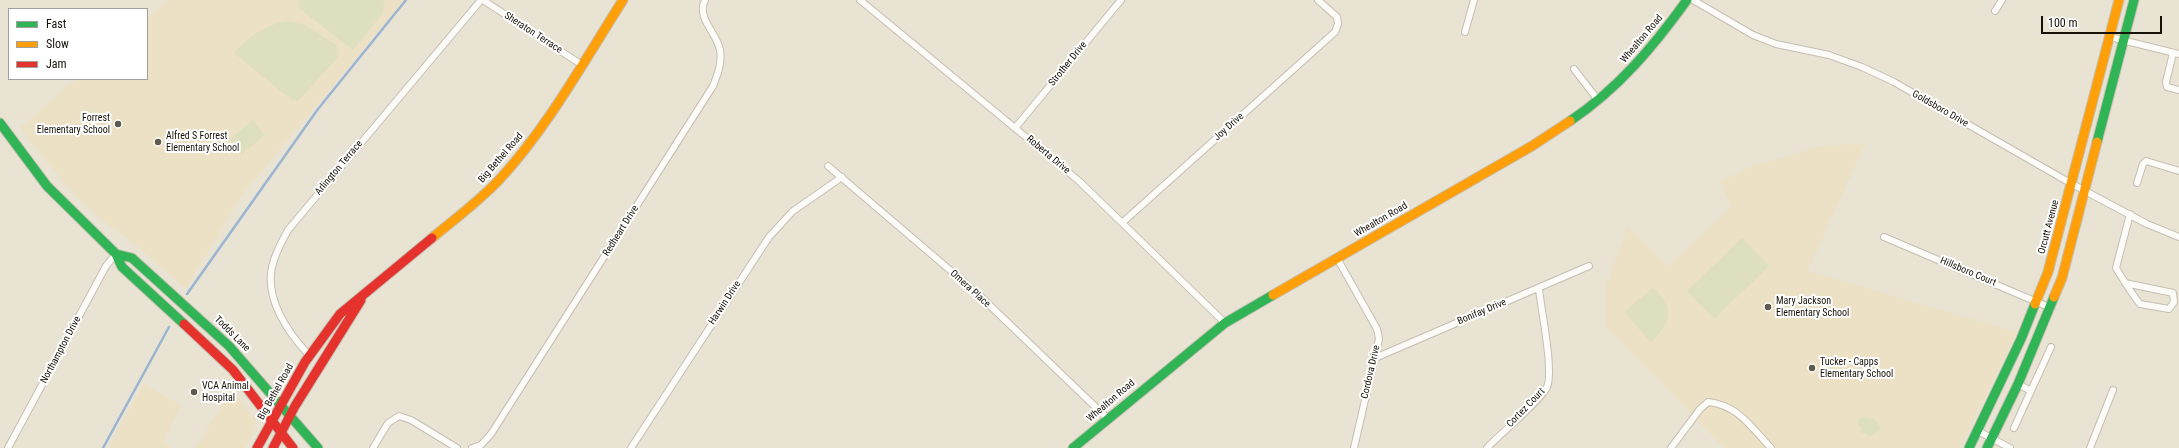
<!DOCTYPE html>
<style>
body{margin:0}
#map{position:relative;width:2179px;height:448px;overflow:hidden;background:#e9e3d3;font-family:"Roboto Condensed",sans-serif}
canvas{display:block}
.legend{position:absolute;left:8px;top:8px;width:140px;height:72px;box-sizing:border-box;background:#fff;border:1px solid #a2a09c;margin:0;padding:5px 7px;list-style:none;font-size:12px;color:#171208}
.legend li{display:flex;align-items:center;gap:8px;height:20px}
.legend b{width:20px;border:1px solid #a2a09c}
.scale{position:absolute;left:2041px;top:16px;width:121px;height:18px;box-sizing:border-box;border:2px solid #171208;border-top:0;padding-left:5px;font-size:12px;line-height:14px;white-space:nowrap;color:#171208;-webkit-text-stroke:3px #fff;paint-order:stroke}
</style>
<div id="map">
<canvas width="2179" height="448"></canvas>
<ul class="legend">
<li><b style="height:5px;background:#30b455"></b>Fast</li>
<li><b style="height:5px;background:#ff9f0a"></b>Slow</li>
<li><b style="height:5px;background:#e5322d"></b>Jam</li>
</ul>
<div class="scale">100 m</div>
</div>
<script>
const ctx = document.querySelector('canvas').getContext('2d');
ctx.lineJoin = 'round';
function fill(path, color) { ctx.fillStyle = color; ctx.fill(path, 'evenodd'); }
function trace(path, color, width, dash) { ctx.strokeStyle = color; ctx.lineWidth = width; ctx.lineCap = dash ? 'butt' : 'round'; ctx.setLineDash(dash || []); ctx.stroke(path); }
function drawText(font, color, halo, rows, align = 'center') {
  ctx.font = font + ' "Roboto Condensed",sans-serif'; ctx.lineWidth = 4; ctx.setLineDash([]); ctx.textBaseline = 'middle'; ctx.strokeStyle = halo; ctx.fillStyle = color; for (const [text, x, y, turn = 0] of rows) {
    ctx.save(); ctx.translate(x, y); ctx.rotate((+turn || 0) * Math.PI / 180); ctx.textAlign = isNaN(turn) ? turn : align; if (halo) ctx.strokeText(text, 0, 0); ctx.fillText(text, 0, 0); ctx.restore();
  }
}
const built = new Path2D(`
 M 168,0 L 404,0 L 242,195 L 186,289 L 125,236 L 109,226 L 78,198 L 42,156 L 20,128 L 76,79 L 147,79 L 147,18 Z
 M 1865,144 L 1808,271 L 2017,332 L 1960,448 L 1724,448 L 1606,326 L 1605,287 L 1628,227 L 1668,267 L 1731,207 L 1720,181 L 1753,166 L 1826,145 Z
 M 144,384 L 181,405 L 164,441 L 171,448 L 108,448 Z
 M 231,389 L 256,420 L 254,431 L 245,448 L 196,448 Z`);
const green = new Path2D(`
 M 298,0 L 384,0 L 383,13 L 353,50 L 299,8 Z
 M 288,21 L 304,25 L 337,45 L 338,57 L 299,100 L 293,101 L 234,53 C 249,36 265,25 288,21 Z
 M 253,120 L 265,135 L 242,154 L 230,139 Z
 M 1742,238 L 1769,266 L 1714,319 L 1687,291 Z
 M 1653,288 C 1675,307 1672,323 1651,342 L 1626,314 L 1626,310 Z
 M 1865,417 L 1875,419 L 1881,429 L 1870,437 L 1865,433 L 1862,434 L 1860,431 L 1862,429 L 1857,423 L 1859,419 Z`);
const stream = new Path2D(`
 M 187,294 L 318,109 L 406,0
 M 103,448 L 169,327`);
const street = new Path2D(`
 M 483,0 L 582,65
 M 860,0 L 1079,181 L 1225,323
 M 1693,0 L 1753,35 L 1776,44 L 1829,55 L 1862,67 L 1894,82 L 2072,184 L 2147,224 L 2179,237
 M 1995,11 L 2002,0
 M 1465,32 L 1474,0
 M 2110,37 L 2179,54
 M 2173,53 L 2166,82 L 2167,87 L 2179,90
 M 1574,69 L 1598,100
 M 1015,128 L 1121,0
 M 828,166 L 978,294 L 1107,418
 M 2137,183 L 2143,164 L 2146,161 L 2179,171
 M 1123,222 L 1335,32 L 1338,24 L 1337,17 L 1318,0
 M 1884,237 L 2051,308
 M 1337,258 L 1377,329 L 1379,339 L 1354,448
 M 2125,283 L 2173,293 L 2174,302 L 2169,309 L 2140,304 C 2131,293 2124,281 2116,268 L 2130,214
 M 309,355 C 288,333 265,299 272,267 C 275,253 282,241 288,230 L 481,0
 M 1375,358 L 1589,266
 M 2018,384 L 2031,391
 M 2014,428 L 2051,347
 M 1978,431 L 2010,448
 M 8,448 L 106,266 L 116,254
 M 373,448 L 388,423 L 399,416 L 411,420 L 457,448
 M 472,448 L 481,445 L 491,434 L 713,86 C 718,74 722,63 720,50 C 717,32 696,19 705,0
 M 631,448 L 769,237 L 793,211 L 842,177
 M 1487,448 C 1499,435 1541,400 1547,387 C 1554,371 1541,309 1539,289
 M 1671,448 L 1700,409 L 1708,402 C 1738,405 1751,427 1771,448
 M 2090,448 L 2113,390`);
const fast = new Path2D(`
 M 1570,121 C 1618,89 1654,46 1687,0
 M 0,123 L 47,186 L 116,254 L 122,267 L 184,324
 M 2097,142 L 2134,0
 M 116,254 L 132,258 L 229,346 L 318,448
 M 1073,448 L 1225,323 L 1273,295
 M 1969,448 L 2021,339 L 2035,304
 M 1987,448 L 2018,384 L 2054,297`);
const slow = new Path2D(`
 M 432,238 C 455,219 479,201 499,180 C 548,127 584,61 623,0
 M 1273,295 L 1532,146 L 1570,121
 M 2054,297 L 2062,278 L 2097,142
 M 2035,304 L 2048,272 L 2119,0`);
const jam = new Path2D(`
 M 184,324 L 233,370 L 293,448
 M 257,448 L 305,362 L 340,314 L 432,238
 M 273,448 L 295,406 L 361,300`);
const markers = [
 [118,124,4,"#605b4f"],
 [158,142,4,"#605b4f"],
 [1768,307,4,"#605b4f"],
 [1812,368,4,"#605b4f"],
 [194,392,4,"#605b4f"]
];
const streetNames = [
 ["Sheraton Terrace",533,33,33],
 ["Whealton Road",1642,39,-50],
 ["Strother Drive",1068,64,-51],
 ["Goldsboro Drive",1940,109,30],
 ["Joy Drive",1229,127,-42],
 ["Roberta Drive",1048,155,40],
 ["Big Bethel Road",501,158,-49],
 ["Arlington Terrace",339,168,-50],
 ["Whealton Road",1381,220,-30],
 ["Orcutt Avenue",2049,227,-75],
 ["Redheart Drive",621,231,-58],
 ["Hillsboro Court",1968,272,23],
 ["Omera Place",970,289,42],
 ["Harwin Drive",725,303,-57],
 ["Bonifay Drive",1482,312,-23],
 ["Todds Lane",232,334,45],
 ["Northampton Drive",61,350,-62],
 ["Cordova Drive",1371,372,-77],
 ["Big Bethel Road",276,392,-61],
 ["Whealton Road",1111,401,-40],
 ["Cortez Court",1526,408,-46]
];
const poiNames = [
 ["Forrest",110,118,"right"],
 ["Elementary School",110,130,"right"],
 ["Alfred S Forrest",166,136],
 ["Elementary School",166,148],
 ["Mary Jackson",1776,301],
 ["Elementary School",1776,313],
 ["Tucker - Capps",1820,362],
 ["Elementary School",1820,374],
 ["VCA Animal",202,386],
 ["Hospital",202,398]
];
fill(built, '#ece1c5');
fill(green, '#dddfbf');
trace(stream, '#9bb5d2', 2.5);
trace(street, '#c5bfb3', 8);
trace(fast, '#c5bfb3', 11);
trace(slow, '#c5bfb3', 11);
trace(jam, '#c5bfb3', 11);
trace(street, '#fcfbf8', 6);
trace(fast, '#30b455', 9);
trace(slow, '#ff9f0a', 9);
trace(jam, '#e5322d', 9);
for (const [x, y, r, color] of markers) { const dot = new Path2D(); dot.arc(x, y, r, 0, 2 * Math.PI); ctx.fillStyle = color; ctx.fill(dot); trace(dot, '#fff', 1.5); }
drawText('10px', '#171208', '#fff', streetNames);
drawText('10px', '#171208', '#fff', poiNames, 'left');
</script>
